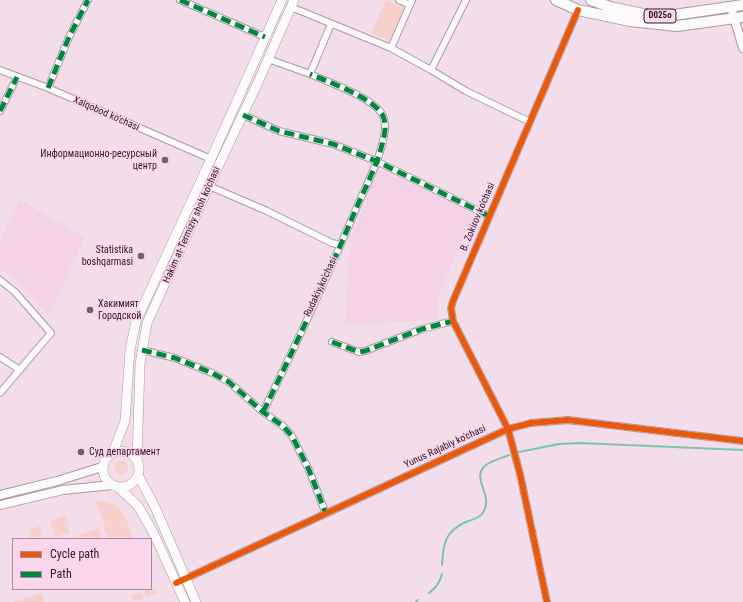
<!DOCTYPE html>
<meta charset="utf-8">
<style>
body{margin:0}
#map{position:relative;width:743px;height:602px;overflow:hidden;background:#f3ddea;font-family:"Roboto Condensed",sans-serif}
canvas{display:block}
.legend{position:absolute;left:12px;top:538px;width:140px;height:52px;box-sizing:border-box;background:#fbd5ec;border:1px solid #a78b9c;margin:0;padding:5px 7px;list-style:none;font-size:12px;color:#291c25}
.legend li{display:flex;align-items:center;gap:8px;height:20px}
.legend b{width:20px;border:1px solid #a78b9c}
</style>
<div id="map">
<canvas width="743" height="602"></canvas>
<ul class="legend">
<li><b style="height:5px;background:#e8590c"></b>Cycle path</li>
<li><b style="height:5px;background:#00873e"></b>Path</li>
</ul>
</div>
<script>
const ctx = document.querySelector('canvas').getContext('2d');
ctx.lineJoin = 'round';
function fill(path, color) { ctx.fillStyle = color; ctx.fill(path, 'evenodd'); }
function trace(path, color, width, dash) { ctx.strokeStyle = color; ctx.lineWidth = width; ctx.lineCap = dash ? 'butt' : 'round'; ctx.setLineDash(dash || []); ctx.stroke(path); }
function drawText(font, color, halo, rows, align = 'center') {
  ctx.font = font + ' "Roboto Condensed",sans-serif'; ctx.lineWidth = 3; ctx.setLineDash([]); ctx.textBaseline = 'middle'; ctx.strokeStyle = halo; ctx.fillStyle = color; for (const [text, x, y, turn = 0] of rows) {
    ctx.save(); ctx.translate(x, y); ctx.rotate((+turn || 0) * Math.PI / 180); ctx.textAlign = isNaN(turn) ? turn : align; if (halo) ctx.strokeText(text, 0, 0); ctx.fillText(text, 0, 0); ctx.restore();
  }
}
const built = new Path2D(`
 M 379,169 L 475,212 L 443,285 L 438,295 L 438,320 L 345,325 L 350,239 Z
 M 19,199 L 85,238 L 49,316 L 16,279 L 0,269 L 0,240 Z`);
const green = new Path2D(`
 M 386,0 L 404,8 L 389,41 L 371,33 Z
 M114 468a7 7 0 1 1 14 0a7 7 0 1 1-14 0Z
 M 96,501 C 123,501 126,518 134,539 L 120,539 L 107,537 L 103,526 L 105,525 Z
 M 65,516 L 70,532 L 55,537 L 50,521 Z
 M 40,526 L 43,537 L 30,539 L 28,530 Z
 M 99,528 L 102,539 L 79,539 L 78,535 Z
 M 155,588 L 157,593 L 146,596 L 145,591 Z
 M 42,593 L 44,602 L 13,602 Z
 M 141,593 L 143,598 L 132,601 L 130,596 Z`);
const stream = new Path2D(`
 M 519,452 L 559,444 L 580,443 L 743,450
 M 442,565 C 443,544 445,531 466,522 C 471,520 479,518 482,514 C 496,496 469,478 486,465 C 493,460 502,458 509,455
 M 429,593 C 436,588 440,583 442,574
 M 416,602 L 418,600`);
const minor = new Path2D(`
 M 180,0 L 265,37
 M 399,0 L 410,5
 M 291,7 L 391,48 L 412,0
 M 391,48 L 431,70 L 466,91 L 530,122
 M 268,59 L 310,74 L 331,24
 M 0,70 L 48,88 L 211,159
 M 431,70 L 466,0
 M 48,88 L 69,37 L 88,0
 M 0,111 L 17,77
 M 243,115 L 279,131 L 333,144 L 376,161 L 489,216
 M 209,186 L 267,211 L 332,243 L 340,245
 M 0,280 L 15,292 L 51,333 L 0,393
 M 332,342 L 359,352 L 365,351 L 422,329 L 453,321
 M 142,350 L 175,358 L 212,373 L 229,382 L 263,412 L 283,426 L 292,436 L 309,470 L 326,514
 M 0,357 L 20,370
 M 263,412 C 295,347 325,282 353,216 C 364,189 381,160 385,130 C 385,125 385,120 383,116 C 375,98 328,82 310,74
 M 176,583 L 508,429 L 531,423 L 568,420 L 743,441
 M 547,602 L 520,474 L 508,429 L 453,321 L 451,308 L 453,301 L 578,10`);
const tertiary = new Path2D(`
 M 731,7 L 743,48
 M 0,495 L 57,481 L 102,467
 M 0,505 L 63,490 L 112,485`);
const secondary = new Path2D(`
 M103 469a18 18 0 1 1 36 0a18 18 0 1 1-36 0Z
 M 113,452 L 125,421 L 130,350 L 136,321 L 211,159 L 282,0
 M 137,461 L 140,364 L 147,323 L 209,186 L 259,80 L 294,0
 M 138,475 L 155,507 L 196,602
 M 118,487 L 138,506 L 154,534 L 185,602`);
const primary = new Path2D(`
 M 556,0 L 578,10 L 630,21 L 677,26 L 743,17
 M 591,0 L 610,7 L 653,16 L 667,16 L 743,5`);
const quiet = new Path2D(`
 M 180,0 L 265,37
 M 48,88 L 69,37 L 88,0
 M 0,111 L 17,77
 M 243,115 L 279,131 L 333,144 L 376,161 L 489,216
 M 332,342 L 359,352 L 365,351 L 422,329 L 453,321
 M 142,350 L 175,358 L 212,373 L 229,382 L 263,412 L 283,426 L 292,436 L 309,470 L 326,514
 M 263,412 C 295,347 325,282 353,216 C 364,189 381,160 385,130 C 385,125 385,120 383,116 C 375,98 328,82 310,74`);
const cycleway = new Path2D(`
 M 176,583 L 508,429 L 531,423 L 568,420 L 743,441
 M 547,602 L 520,474 L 508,429 L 453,321 L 451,308 L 453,301 L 578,10`);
const markers = [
 [165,160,4,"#70606a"],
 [141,256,4,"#70606a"],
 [90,310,4,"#70606a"],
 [81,452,4,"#70606a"]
];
const shields = [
 [660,16,32]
];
const shieldNames = [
 ["D025o",660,16]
];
const streetNames = [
 ["Xalqobod ko'chasi",106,114,24],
 ["B. Zokirov ko'chasi",478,217,-67],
 ["Hakim at-Termiziy shoh ko'chasi",192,225,-66],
 ["Rudakiy ko'chasi",321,287,-65],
 ["Yunus Rajabiy ko'chasi",445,447,-25]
];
const poiNames = [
 ["Информационно-ресурсный",157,154],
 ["центр",157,166],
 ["Statistika",133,250],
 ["boshqarmasi",133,262],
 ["Хакимият",98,304,"left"],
 ["Городской",98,316,"left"],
 ["Суд департамент",89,452,"left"]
];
fill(built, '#f4d2e7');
fill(green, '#f8d0cb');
trace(stream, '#78c7a5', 2);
trace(minor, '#aa99a3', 8);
trace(tertiary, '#aa99a3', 10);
trace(secondary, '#aa99a3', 10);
trace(primary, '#aa99a3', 12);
trace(minor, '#fdfafc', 6);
trace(tertiary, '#fdfafc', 8);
trace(secondary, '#fdfafc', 9);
trace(primary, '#fdfafc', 10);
trace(quiet, '#00873e', 5, [10, 5]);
trace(cycleway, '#e8590c', 6);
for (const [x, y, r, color] of markers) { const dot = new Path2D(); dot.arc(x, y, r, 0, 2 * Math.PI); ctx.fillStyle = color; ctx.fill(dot); trace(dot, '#fbd5ec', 1.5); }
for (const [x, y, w] of shields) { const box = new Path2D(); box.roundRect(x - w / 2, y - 7, w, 14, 3); ctx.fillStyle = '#fbd5ec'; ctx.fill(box); trace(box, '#291c25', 1); }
drawText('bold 9px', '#291c25', null, shieldNames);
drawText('10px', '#291c25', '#fbd5ec', streetNames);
drawText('10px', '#291c25', '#fbd5ec', poiNames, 'right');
</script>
